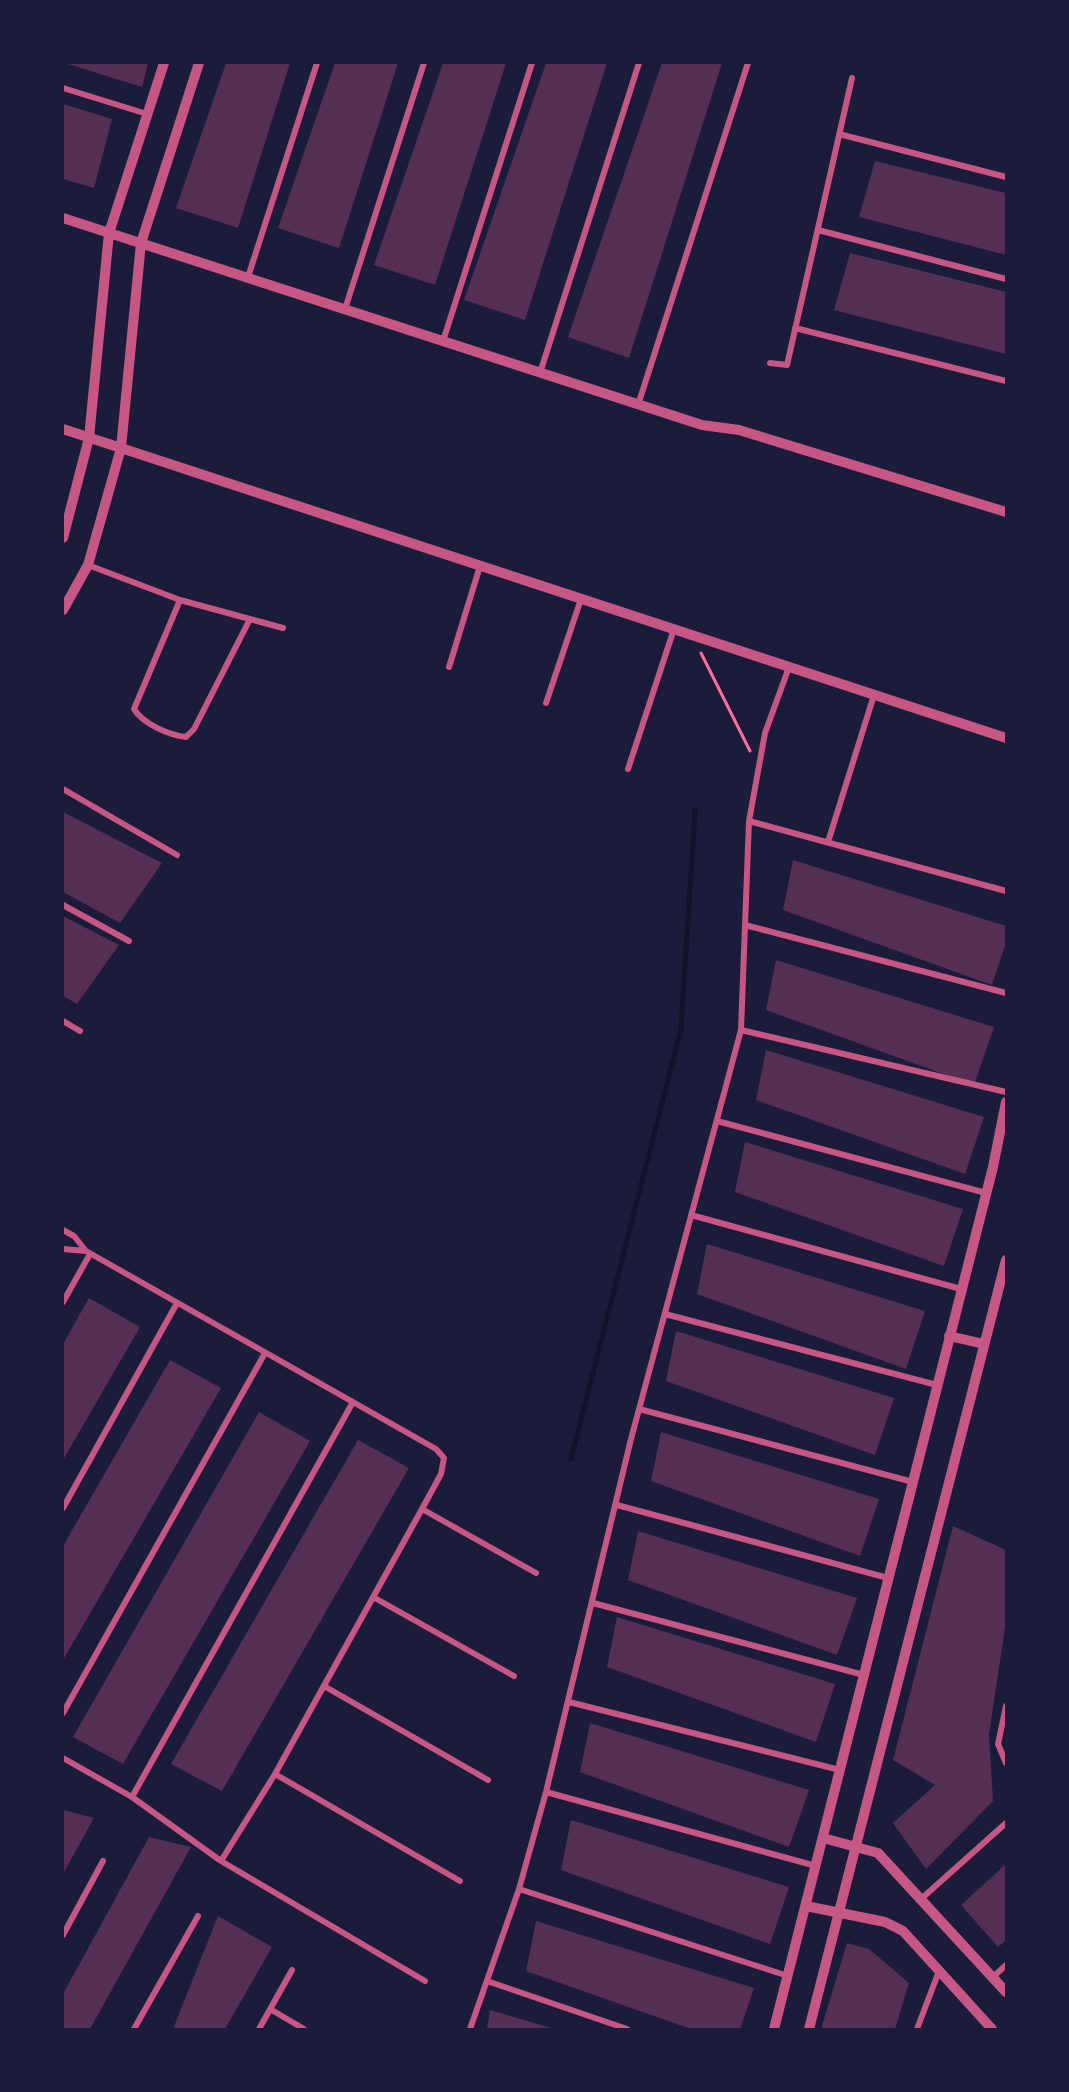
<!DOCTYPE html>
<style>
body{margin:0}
#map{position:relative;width:1069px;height:2092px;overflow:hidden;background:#1b1b3a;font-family:"DejaVu Sans",sans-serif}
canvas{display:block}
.frame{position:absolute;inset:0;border:64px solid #1b1b3a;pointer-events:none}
</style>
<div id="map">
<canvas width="1069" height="2092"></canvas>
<div class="frame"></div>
</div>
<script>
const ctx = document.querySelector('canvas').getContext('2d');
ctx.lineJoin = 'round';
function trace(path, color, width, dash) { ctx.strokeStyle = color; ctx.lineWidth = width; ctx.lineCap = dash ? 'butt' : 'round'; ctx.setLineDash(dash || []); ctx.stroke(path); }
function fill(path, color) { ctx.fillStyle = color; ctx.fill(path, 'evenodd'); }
const stream = new Path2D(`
 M 571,1459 L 681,1029 L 695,810`);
const building = new Path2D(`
 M 65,63 L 148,63 L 142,87 Z
 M 226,63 L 290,63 L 238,228 L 176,208 Z
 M 335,63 L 398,63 L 339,248 L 278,228 Z
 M 443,63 L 506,63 L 435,285 L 374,265 Z
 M 546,63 L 607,63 L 525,320 L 464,300 Z
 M 662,63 L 722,63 L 629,358 L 568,337 Z
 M 63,104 L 112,119 L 94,188 L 63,179 Z
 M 875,161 L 1006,193 L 1006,255 L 859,217 Z
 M 850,253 L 1006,292 L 1006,354 L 834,310 Z
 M 63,812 L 162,863 L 120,923 L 63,892 Z
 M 793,860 L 1006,926 L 1006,943 L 992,985 L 783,910 Z
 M 63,916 L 119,945 L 77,1004 L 63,996 Z
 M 776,960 L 994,1027 L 974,1085 L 766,1010 Z
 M 766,1050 L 984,1117 L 965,1174 L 756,1100 Z
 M 745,1142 L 963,1209 L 944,1266 L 735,1192 Z
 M 707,1244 L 925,1311 L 906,1369 L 697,1294 Z
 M 89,1298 L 140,1327 L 63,1460 L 63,1344 Z
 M 676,1331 L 894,1398 L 875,1455 L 666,1381 Z
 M 170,1360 L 221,1388 L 63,1660 L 63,1546 Z
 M 259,1412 L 310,1441 L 123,1764 L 73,1737 Z
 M 661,1432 L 879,1499 L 860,1556 L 651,1481 Z
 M 358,1440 L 409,1468 L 222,1791 L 171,1764 Z
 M 953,1526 L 1006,1550 L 1006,1621 L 989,1734 L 993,1801 L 926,1869 L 893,1823 L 935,1785 L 893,1760 Z
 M 638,1531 L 857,1598 L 837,1655 L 628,1580 Z
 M 617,1617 L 835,1684 L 816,1742 L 607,1667 Z
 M 590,1723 L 809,1790 L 789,1847 L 580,1772 Z
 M 63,1810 L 94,1818 L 63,1874 Z
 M 571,1820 L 789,1887 L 770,1944 L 561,1870 Z
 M 149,1837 L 191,1847 L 90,2029 L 67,2029 L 63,2027 L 63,1994 Z
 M 1006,1864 L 1006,1940 L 998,1947 L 961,1905 Z
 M 218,1916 L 272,1947 L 225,2029 L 173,2029 Z
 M 536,1921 L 754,1988 L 740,2029 L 691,2029 L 526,1971 Z
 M 847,1943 L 869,1949 L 909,1983 L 895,2029 L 821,2029 Z
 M 490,2010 L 551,2028 L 551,2029 L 487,2029 Z`);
const path = new Path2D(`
 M 701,653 L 750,751`);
const minor = new Path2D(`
 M 63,88 L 147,114
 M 839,134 L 1006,177
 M 818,230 L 1006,279
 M 248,277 L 317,63
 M 345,309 L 424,63
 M 795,328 L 1006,381
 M 443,341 L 532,63
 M 770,363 L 787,365 L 852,78
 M 540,373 L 639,63
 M 638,405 L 748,63
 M 88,565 L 180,600 L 283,628
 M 180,600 L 134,709 C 143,724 169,735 186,737 L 194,729 L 250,619
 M 449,667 L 480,566
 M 546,703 L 581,599
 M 628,769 L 674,629
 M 63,789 L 177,855
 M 749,821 L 1006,891
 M 828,842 L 874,695
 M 63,905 L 129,941
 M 745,925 L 1006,993
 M 63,1021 L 80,1031
 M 741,1030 L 1006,1092
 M 717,1121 L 986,1193
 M 691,1215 L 961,1289
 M 63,1230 L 74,1236 L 86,1251
 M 63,1249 L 86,1251 L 436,1449 L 444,1458 L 441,1474 L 422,1509 L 275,1774 L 221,1861 L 132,1797 L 63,1758
 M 63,1302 L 90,1254
 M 665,1314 L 937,1385
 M 639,1409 L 913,1482
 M 617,1505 L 888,1578
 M 63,1508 L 177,1303
 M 422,1509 L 536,1573
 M 373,1597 L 514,1676
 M 593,1603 L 864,1675
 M 324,1686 L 488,1780
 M 569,1702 L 840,1770
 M 1006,1706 L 998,1744 L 1006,1763
 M 63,1713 L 265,1353
 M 275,1774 L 460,1881
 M 546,1792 L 816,1866
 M 132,1797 L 353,1402
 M 221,1861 L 425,1981
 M 519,1889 L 788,1976
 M 921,1899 L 1006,1823
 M 63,1935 L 103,1861
 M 993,1977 L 1006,1965
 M 487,1981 L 627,2029
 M 270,2009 L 304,2029
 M 134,2029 L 198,1916
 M 259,2029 L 292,1970
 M 470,2029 L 519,1889 L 546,1792 L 631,1439 L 741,1030 L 749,821 L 765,733 L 789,667
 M 917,2029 L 939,1971`);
const tertiary = new Path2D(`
 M 63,218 L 702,425 L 739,430 L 1006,512
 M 63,429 L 1006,738
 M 63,538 L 89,438 L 109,233 L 164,63
 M 63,610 L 88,565 L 121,448 L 141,243 L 199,63
 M 949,1336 L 984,1344
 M 823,1838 L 878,1853 L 1006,1992
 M 806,1906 L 885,1922 L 903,1931 L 992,2029
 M 774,2029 L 993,1167 L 1006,1102
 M 809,2029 L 1006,1260`);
trace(stream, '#12122b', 5);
fill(building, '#542f53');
trace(path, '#ff6b9d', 3);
trace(minor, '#c65784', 6);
trace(tertiary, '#c65784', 10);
</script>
